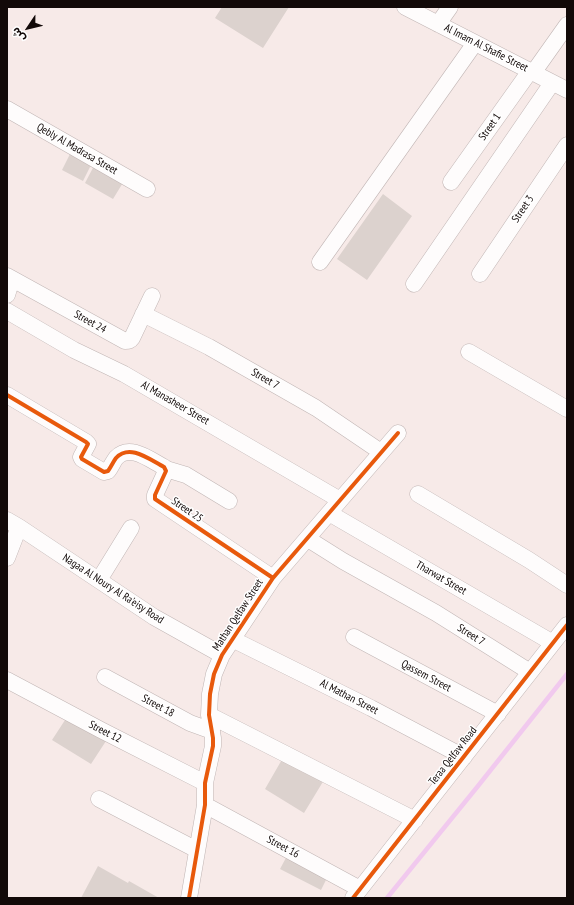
<!DOCTYPE html>
<meta charset="utf-8">
<style>
body{margin:0}
#map{position:relative;width:574px;height:905px;overflow:hidden;background:#f7eae8;font-family:"PT Sans Narrow","Noto Sans Arabic",sans-serif}
canvas{display:block}
.frame{position:absolute;inset:0;border:8px solid #120908;pointer-events:none}
.north{position:absolute;left:8px;top:8px;width:40px;height:40px;-webkit-text-stroke:3px #fff;paint-order:stroke;rotate:235deg;font-size:11px;font-weight:700;line-height:16px;text-align:center;color:#120908}
.north::after{content:'';display:block;margin:auto;width:14px;height:18px;background:#120908;clip-path:polygon(50% 0,100% 100%,50% 72%,0 100%)}
</style>
<div id="map">
<canvas width="574" height="905"></canvas>
<div class="frame"></div>
<div class="north">ش</div>
</div>
<script>
const ctx = document.querySelector('canvas').getContext('2d');
ctx.lineJoin = 'round';
function trace(path, color, width, dash) { ctx.strokeStyle = color; ctx.lineWidth = width; ctx.lineCap = dash ? 'butt' : 'round'; ctx.setLineDash(dash || []); ctx.stroke(path); }
function fill(path, color) { ctx.fillStyle = color; ctx.fill(path, 'evenodd'); }
function drawText(font, color, halo, rows, align = 'center') {
  ctx.font = font + ' "PT Sans Narrow",sans-serif'; ctx.lineWidth = 3; ctx.setLineDash([]); ctx.textBaseline = 'middle'; ctx.strokeStyle = halo; ctx.fillStyle = color; for (const [text, x, y, turn = 0] of rows) {
    ctx.save(); ctx.translate(x, y); ctx.rotate((+turn || 0) * Math.PI / 180); ctx.textAlign = isNaN(turn) ? turn : align; if (halo) ctx.strokeText(text, 0, 0); ctx.fillText(text, 0, 0); ctx.restore();
  }
}
const stream = new Path2D(`
 M 387,898 L 478,786 L 567,674`);
const building = new Path2D(`
 M 222,7 L 289,7 L 263,48 L 215,18 Z
 M 72,150 L 93,161 L 83,181 L 62,170 Z
 M 95,164 L 124,181 L 113,199 L 85,183 Z
 M 383,194 L 412,216 L 367,280 L 337,259 Z
 M 67,717 L 106,741 L 91,764 L 52,740 Z
 M 284,756 L 324,780 L 304,813 L 265,789 Z
 M 288,854 L 329,874 L 321,890 L 280,869 Z
 M 98,866 L 128,883 L 129,881 L 159,898 L 81,898 Z`);
const minor = new Path2D(`
 M 405,7 L 567,90
 M 438,24 L 450,7
 M 533,73 L 567,25
 M 7,109 L 147,189
 M 451,182 L 530,71
 M 320,262 L 475,43
 M 480,274 L 567,145
 M 7,276 L 125,341 C 129,341 130,341 132,338 L 152,296
 M 414,284 L 552,83
 M 7,295 L 12,279
 M 7,311 L 74,350 L 124,374 L 340,500
 M 143,314 L 209,347 L 316,408 L 381,452
 M 469,352 L 567,409
 M 7,395 L 86,442 L 88,444 L 81,457 L 82,459 L 104,472 L 108,471 C 111,467 113,462 116,458 C 130,443 150,460 164,467 L 166,471 L 155,495 L 155,499 L 273,578
 M 166,469 L 186,475 L 229,501
 M 418,494 L 529,560 L 567,585
 M 329,513 L 553,643
 M 7,520 L 19,527 L 154,617 L 222,655
 M 308,539 L 343,561 L 436,613 L 530,672
 M 7,558 L 19,527
 M 99,580 L 131,528
 M 354,637 L 498,714
 M 232,639 L 371,708 L 464,757
 M 105,677 L 190,723 L 212,731
 M 7,680 L 101,730 L 205,783
 M 209,715 L 415,820
 M 99,799 L 197,850
 M 205,805 L 360,889
 M 189,898 L 205,805 L 205,783 L 213,746 L 213,738 L 209,715 L 210,694 L 214,674 L 222,655 L 273,578 L 398,433
 M 353,898 L 567,625`);
const cycleway = new Path2D(`
 M 7,395 L 86,442 L 88,444 L 81,457 L 82,459 L 104,472 L 108,471 C 111,467 113,462 116,458 C 130,443 150,460 164,467 L 166,471 L 155,495 L 155,499 L 273,578
 M 189,898 L 205,805 L 205,783 L 213,746 L 213,738 L 209,715 L 210,694 L 214,674 L 222,655 L 273,578 L 398,433
 M 353,898 L 567,625`);
const streetNames = [
 ["Al Imam Al Shafie Street",486,48,27],
 ["Street 1",490,127,-55],
 ["Qebly Al Madrasa Street",77,149,30],
 ["Street 3",523,209,-56],
 ["Street 24",90,322,29],
 ["Street 7",265,379,30],
 ["Al Manasheer Street",175,403,30],
 ["Street 25",187,510,34],
 ["Tharwat Street",441,578,30],
 ["Nagaa Al Noury Al Ra'eisy Road",113,589,33],
 ["Mathan Qelfaw Street",238,615,-57],
 ["Street 7",471,635,32],
 ["Qassem Street",426,676,28],
 ["Al Mathan Street",349,697,27],
 ["Street 18",158,706,28],
 ["Street 12",105,732,27],
 ["Teraa Qelfaw Road",453,756,-52],
 ["Street 16",283,847,28]
];
trace(stream, '#f1c9ee', 4.5);
fill(building, '#dcd2ce');
trace(minor, '#c0b5b4', 17);
trace(minor, '#fefcfc', 16);
trace(cycleway, '#e8590c', 4);
drawText('11px', '#120908', '#fff', streetNames);
</script>
